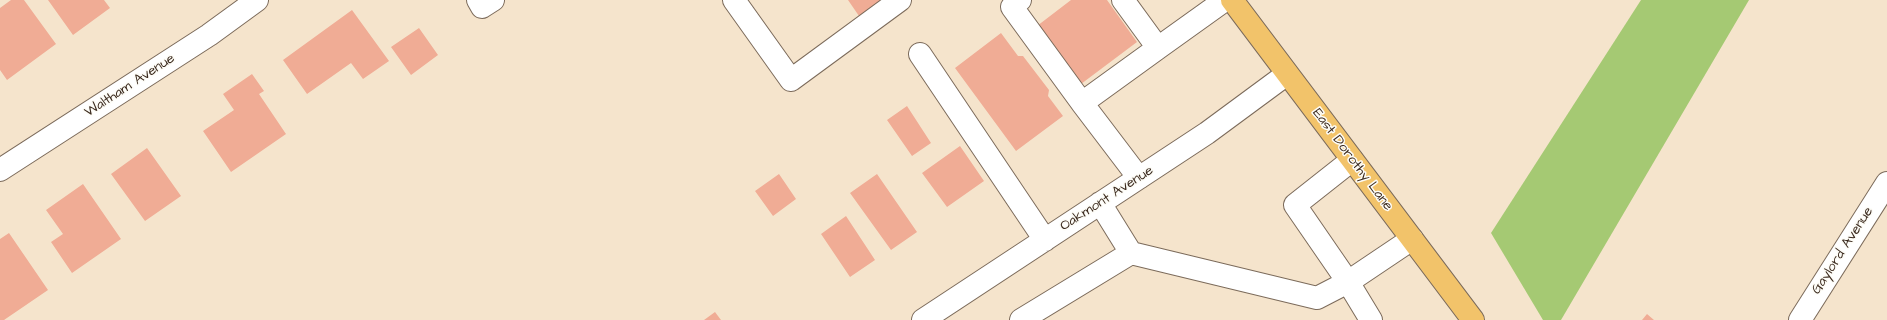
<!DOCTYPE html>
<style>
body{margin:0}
canvas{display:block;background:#f5e4cc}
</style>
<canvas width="1887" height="320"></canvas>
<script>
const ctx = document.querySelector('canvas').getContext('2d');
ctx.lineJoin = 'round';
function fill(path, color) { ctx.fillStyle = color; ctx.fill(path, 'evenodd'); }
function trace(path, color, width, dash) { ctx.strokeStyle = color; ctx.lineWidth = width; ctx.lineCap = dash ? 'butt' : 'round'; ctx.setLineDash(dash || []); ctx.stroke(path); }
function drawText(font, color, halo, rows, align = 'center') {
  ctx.font = font + ' "Architects Daughter",sans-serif'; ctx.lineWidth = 3; ctx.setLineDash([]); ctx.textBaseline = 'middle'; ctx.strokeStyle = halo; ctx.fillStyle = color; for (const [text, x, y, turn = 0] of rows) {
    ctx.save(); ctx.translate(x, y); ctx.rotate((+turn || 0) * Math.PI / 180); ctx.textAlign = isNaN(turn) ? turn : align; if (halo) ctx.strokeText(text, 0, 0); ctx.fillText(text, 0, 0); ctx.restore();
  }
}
const green = new Path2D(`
 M 1641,0 L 1749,0 L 1561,320 L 1543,320 L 1491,233 Z`);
const building = new Path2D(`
 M 11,0 L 24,0 L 56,44 L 7,80 L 0,70 L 0,8 Z
 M 48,0 L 104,0 L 110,8 L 73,35 Z
 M 848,0 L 881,0 L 859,16 Z
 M 1071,0 L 1107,0 L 1137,42 L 1081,84 L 1037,26 Z
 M 352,10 L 389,61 L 363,79 L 351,63 L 307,94 L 283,60 Z
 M 419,28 L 438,55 L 411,75 L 391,47 Z
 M 1001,33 L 1018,56 L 1023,56 L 1049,90 L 1048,96 L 1063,116 L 1016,151 L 955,68 Z
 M 252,74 L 264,91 L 259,94 L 286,134 L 231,172 L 203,131 L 234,110 L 223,94 Z
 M 907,106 L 931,143 L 912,156 L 887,120 Z
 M 960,146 L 984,181 L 947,207 L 922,173 Z
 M 147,148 L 181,196 L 145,221 L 111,174 Z
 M 779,174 L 796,199 L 773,216 L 755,191 Z
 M 877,174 L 917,232 L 891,250 L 850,193 Z
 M 83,184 L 121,239 L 72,273 L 51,242 L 63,234 L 46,210 Z
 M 846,216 L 875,260 L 850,277 L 821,234 Z
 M 9,233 L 48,290 L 4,320 L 0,320 L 0,239 Z
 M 715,312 L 721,320 L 704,320 Z
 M 1647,314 L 1654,320 L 1642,320 Z`);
const minor = new Path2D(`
 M 478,0 L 482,7 L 493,0
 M 734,0 L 791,80 L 900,0
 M 1020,0 L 1012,7 L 1082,103
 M 1123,0 L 1158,48 L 1082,103 L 1139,178
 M 1158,48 L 1225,0
 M 920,54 L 1045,240
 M 1352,160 L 1295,205 L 1348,282 L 1371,320
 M 0,170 L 209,35 L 257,0
 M 1131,253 L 1317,298 L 1348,282 L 1412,239
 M 923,320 L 1207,133 L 1287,74
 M 1021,320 L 1131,253 L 1100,203
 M 1800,320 L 1887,183`);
const major = new Path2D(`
 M 1232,0 L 1473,320`);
const streetNames = [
 ["Waltham Avenue",130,86,-33],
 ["East Dorothy Lane",1352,160,53],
 ["Oakmont Avenue",1107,199,-33],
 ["Gaylord Avenue",1843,251,-57]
];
fill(green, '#a5c973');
fill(building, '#f0ac95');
trace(minor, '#7c6b5b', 24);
trace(major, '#7c6b5b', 24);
trace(minor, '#fff', 22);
trace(major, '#f2c36a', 22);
drawText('14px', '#3b2a1e', '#fdfcf7', streetNames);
</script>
